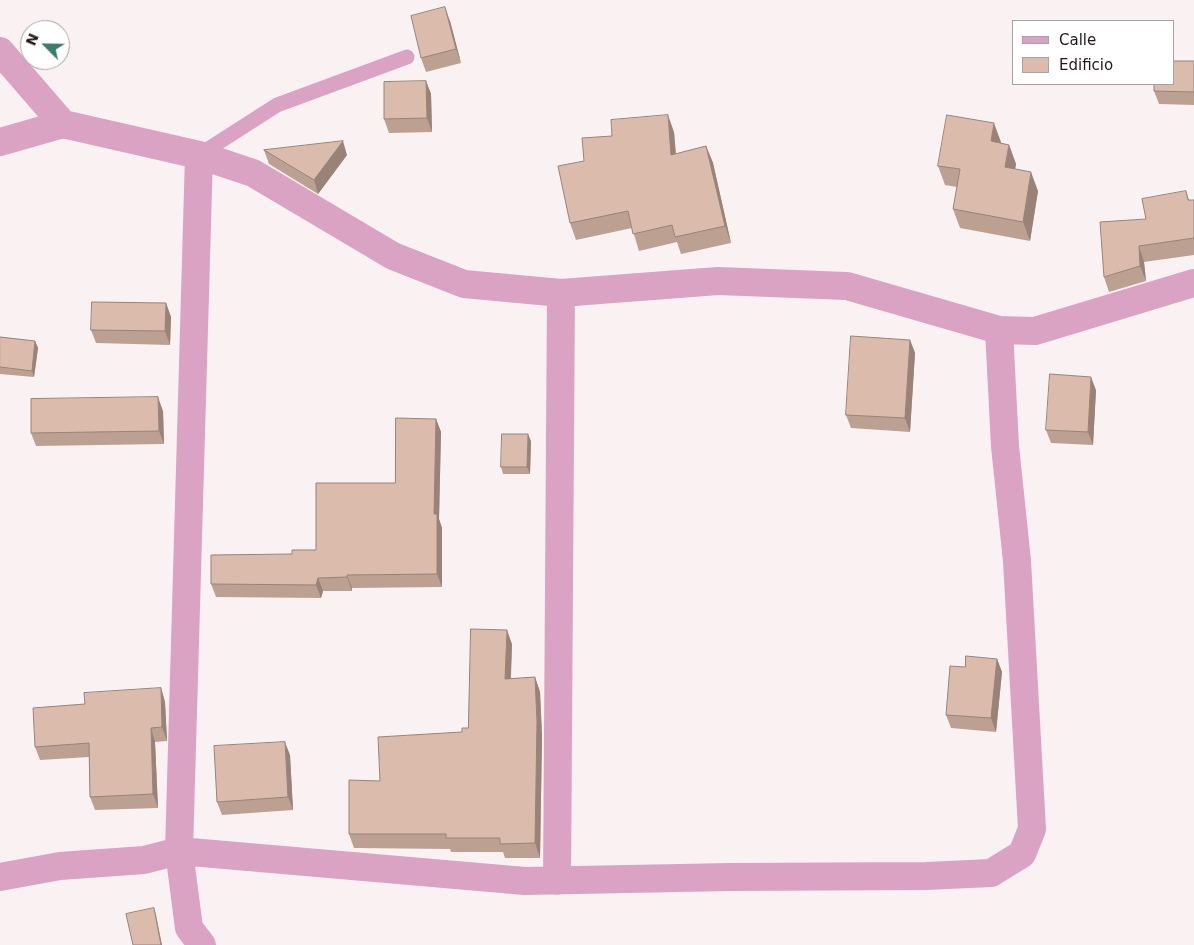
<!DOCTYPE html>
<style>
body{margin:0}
#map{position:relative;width:1194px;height:945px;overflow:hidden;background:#faf2f2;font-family:"DejaVu Sans",sans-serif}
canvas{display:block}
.legend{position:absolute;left:1012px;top:20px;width:162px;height:65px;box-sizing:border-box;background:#fff;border:1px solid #a7a2a3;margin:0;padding:6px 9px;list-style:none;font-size:15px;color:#241718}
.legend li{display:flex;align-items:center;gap:10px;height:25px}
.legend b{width:25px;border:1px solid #a7a2a3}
.north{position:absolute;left:20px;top:20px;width:50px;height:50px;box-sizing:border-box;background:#fff;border:1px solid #a7a2a3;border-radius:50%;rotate:293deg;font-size:14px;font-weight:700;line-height:20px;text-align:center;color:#241718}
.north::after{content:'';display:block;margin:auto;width:18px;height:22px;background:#3a7c6d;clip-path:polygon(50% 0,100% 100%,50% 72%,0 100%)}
</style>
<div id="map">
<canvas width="1194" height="945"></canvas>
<ul class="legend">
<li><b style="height:6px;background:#daa3c3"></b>Calle</li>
<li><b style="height:14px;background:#dbbbab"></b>Edificio</li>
</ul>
<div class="north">N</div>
</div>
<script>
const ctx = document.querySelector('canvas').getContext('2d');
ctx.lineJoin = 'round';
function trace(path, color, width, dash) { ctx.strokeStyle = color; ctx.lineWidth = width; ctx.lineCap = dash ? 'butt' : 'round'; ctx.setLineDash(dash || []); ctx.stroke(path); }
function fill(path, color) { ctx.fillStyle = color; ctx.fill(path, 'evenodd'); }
const lane = new Path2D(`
 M 199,155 L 277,105 L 407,57`);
const street = new Path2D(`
 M 0,51 L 63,124
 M 0,142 L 63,124 L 199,155 L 253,173 L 393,256 L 464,284 L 561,293 L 718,281 L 847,286 L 999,330 L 1035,331 L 1194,283
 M 199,155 L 179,851 L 189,928 L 202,945
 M 0,877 L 60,866 L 144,860 L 179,851 L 525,881 L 731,877 L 926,876 L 991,873 L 1022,854 L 1032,829 L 1017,561 L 1005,446 L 999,330
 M 557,881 L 561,293`);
const wall = new Path2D(`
 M 450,21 L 461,63 L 426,72 L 421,58 Z
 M 1194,61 L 1194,105 L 1159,104 L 1154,91 Z
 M 426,81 L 431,94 L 432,132 L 389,133 L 384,119 Z
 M 674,132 L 676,154 L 706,146 L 713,163 L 731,243 L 681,254 L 677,242 L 639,251 L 632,228 L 576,240 L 570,223 L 584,161 Z
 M 1001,142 L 1001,143 L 1009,145 L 1016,164 L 1015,169 L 1038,191 L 1030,241 L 960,228 L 953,209 L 957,187 L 945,185 L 938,166 Z
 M 264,150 L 347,155 L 318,194 L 269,164 Z
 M 1186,191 L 1189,200 L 1194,200 L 1194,255 L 1144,262 L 1146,281 L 1109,292 L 1104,277 L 1146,219 Z
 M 166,303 L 171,317 L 170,345 L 96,343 L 91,330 Z
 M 0,337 L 35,341 L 38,348 L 34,377 L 0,374 Z
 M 910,340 L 915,353 L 910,432 L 851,428 L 846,415 Z
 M 1096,390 L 1093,445 L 1051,443 L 1046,430 Z
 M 163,411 L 164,444 L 36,446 L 31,433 Z
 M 436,419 L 441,432 L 439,519 L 442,528 L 442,587 L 352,588 L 352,591 L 323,591 L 321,598 L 216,597 L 211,584 L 292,554 L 316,550 L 395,483 Z
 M 531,441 L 530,474 L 503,474 L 501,467 Z
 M 512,644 L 511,679 L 535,677 L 540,692 L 542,736 L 540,858 L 505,858 L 503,852 L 451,852 L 450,849 L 354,848 L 349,834 L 380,781 L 462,732 L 468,728 Z
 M 997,659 L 1002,672 L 996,732 L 951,728 L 946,715 Z
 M 161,688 L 165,702 L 167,741 L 155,742 L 158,808 L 95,810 L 90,797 L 89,757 L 40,760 L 35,747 L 85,704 Z
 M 290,755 L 293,810 L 222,815 L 217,802 Z`);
const shadedWall = new Path2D(`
 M 445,7 L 450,21 L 461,63 L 456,49 Z
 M 426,81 L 431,94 L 432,132 L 427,118 Z
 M 668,115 L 674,132 L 677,171 L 671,155 Z
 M 994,123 L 1001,142 L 998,160 L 991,141 Z
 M 343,141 L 347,155 L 318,194 L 314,180 Z
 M 1009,145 L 1016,164 L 1012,186 L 1005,167 Z
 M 706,146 L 713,163 L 731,243 L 725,226 Z
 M 1031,172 L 1038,191 L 1030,241 L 1023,222 Z
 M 1139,246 L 1144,262 L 1146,281 L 1140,266 Z
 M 166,303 L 171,317 L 170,345 L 165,331 Z
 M 910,340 L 915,353 L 910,432 L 905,418 Z
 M 35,341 L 38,348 L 34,377 L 32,371 Z
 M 1091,377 L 1096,390 L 1093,445 L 1088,432 Z
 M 158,397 L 163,411 L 164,444 L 159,431 Z
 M 436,419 L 441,432 L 439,519 L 442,528 L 442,587 L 437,574 L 434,514 Z
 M 528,434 L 531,441 L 530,474 L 527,467 Z
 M 347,575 L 352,588 L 352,591 L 347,577 Z
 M 318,578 L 323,591 L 321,598 L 316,585 Z
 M 507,630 L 512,644 L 510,693 L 505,679 Z
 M 997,659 L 1002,672 L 996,732 L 991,718 Z
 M 535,677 L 540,692 L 542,736 L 540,858 L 535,843 Z
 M 161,688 L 165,702 L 167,741 L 162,727 Z
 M 151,728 L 155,742 L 158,808 L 153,794 Z
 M 285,742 L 290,755 L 293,810 L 288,797 Z
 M 154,908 L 156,915 L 162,945 L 161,945 Z`);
const building = new Path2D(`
 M 445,7 L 456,49 L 421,58 L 411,16 Z
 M 1173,61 L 1194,61 L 1194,92 L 1154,91 L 1154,84 L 1173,84 Z
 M 426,81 L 427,118 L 384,119 L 384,82 Z
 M 668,115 L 671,155 L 706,146 L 725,226 L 675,237 L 672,225 L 633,234 L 628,211 L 570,223 L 558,166 L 584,161 L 582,138 L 612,136 L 611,120 Z
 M 947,115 L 994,123 L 991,141 L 1009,145 L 1005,167 L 1031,172 L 1023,222 L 953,209 L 960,169 L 938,166 Z
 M 343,141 L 314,180 L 264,150 Z
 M 1186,191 L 1188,200 L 1194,200 L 1194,238 L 1139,246 L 1140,266 L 1104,277 L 1100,222 L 1146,219 L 1142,199 Z
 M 92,302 L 166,303 L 165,331 L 91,330 Z
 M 851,336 L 910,340 L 905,418 L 846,415 Z
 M 0,337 L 35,341 L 32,371 L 0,367 Z
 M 1050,374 L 1091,377 L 1088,432 L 1046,430 Z
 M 158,397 L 159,431 L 31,433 L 31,399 Z
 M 396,418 L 436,419 L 434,514 L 437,514 L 437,574 L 347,575 L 347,577 L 318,578 L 316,585 L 211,584 L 211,555 L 292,554 L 292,550 L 316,550 L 316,483 L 395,483 Z
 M 502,434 L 528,434 L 527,467 L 501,467 Z
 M 471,629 L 507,630 L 505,679 L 535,677 L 537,722 L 535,843 L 500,844 L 500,838 L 446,838 L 446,834 L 349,834 L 349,780 L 380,781 L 378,737 L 462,732 L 462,728 L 468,728 Z
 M 966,656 L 997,659 L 991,718 L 946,715 L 950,666 L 965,667 Z
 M 161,688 L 162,727 L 151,728 L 153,794 L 90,797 L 89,743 L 35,747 L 33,708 L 85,704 L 84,693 Z
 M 285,742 L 288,797 L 217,802 L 214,746 Z
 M 154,908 L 161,945 L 133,945 L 126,914 Z`);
trace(lane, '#daa3c3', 15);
trace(street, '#daa3c3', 28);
fill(wall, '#bca193');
fill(shadedWall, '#998378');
fill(building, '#dbbbab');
trace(building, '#998378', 1);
</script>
